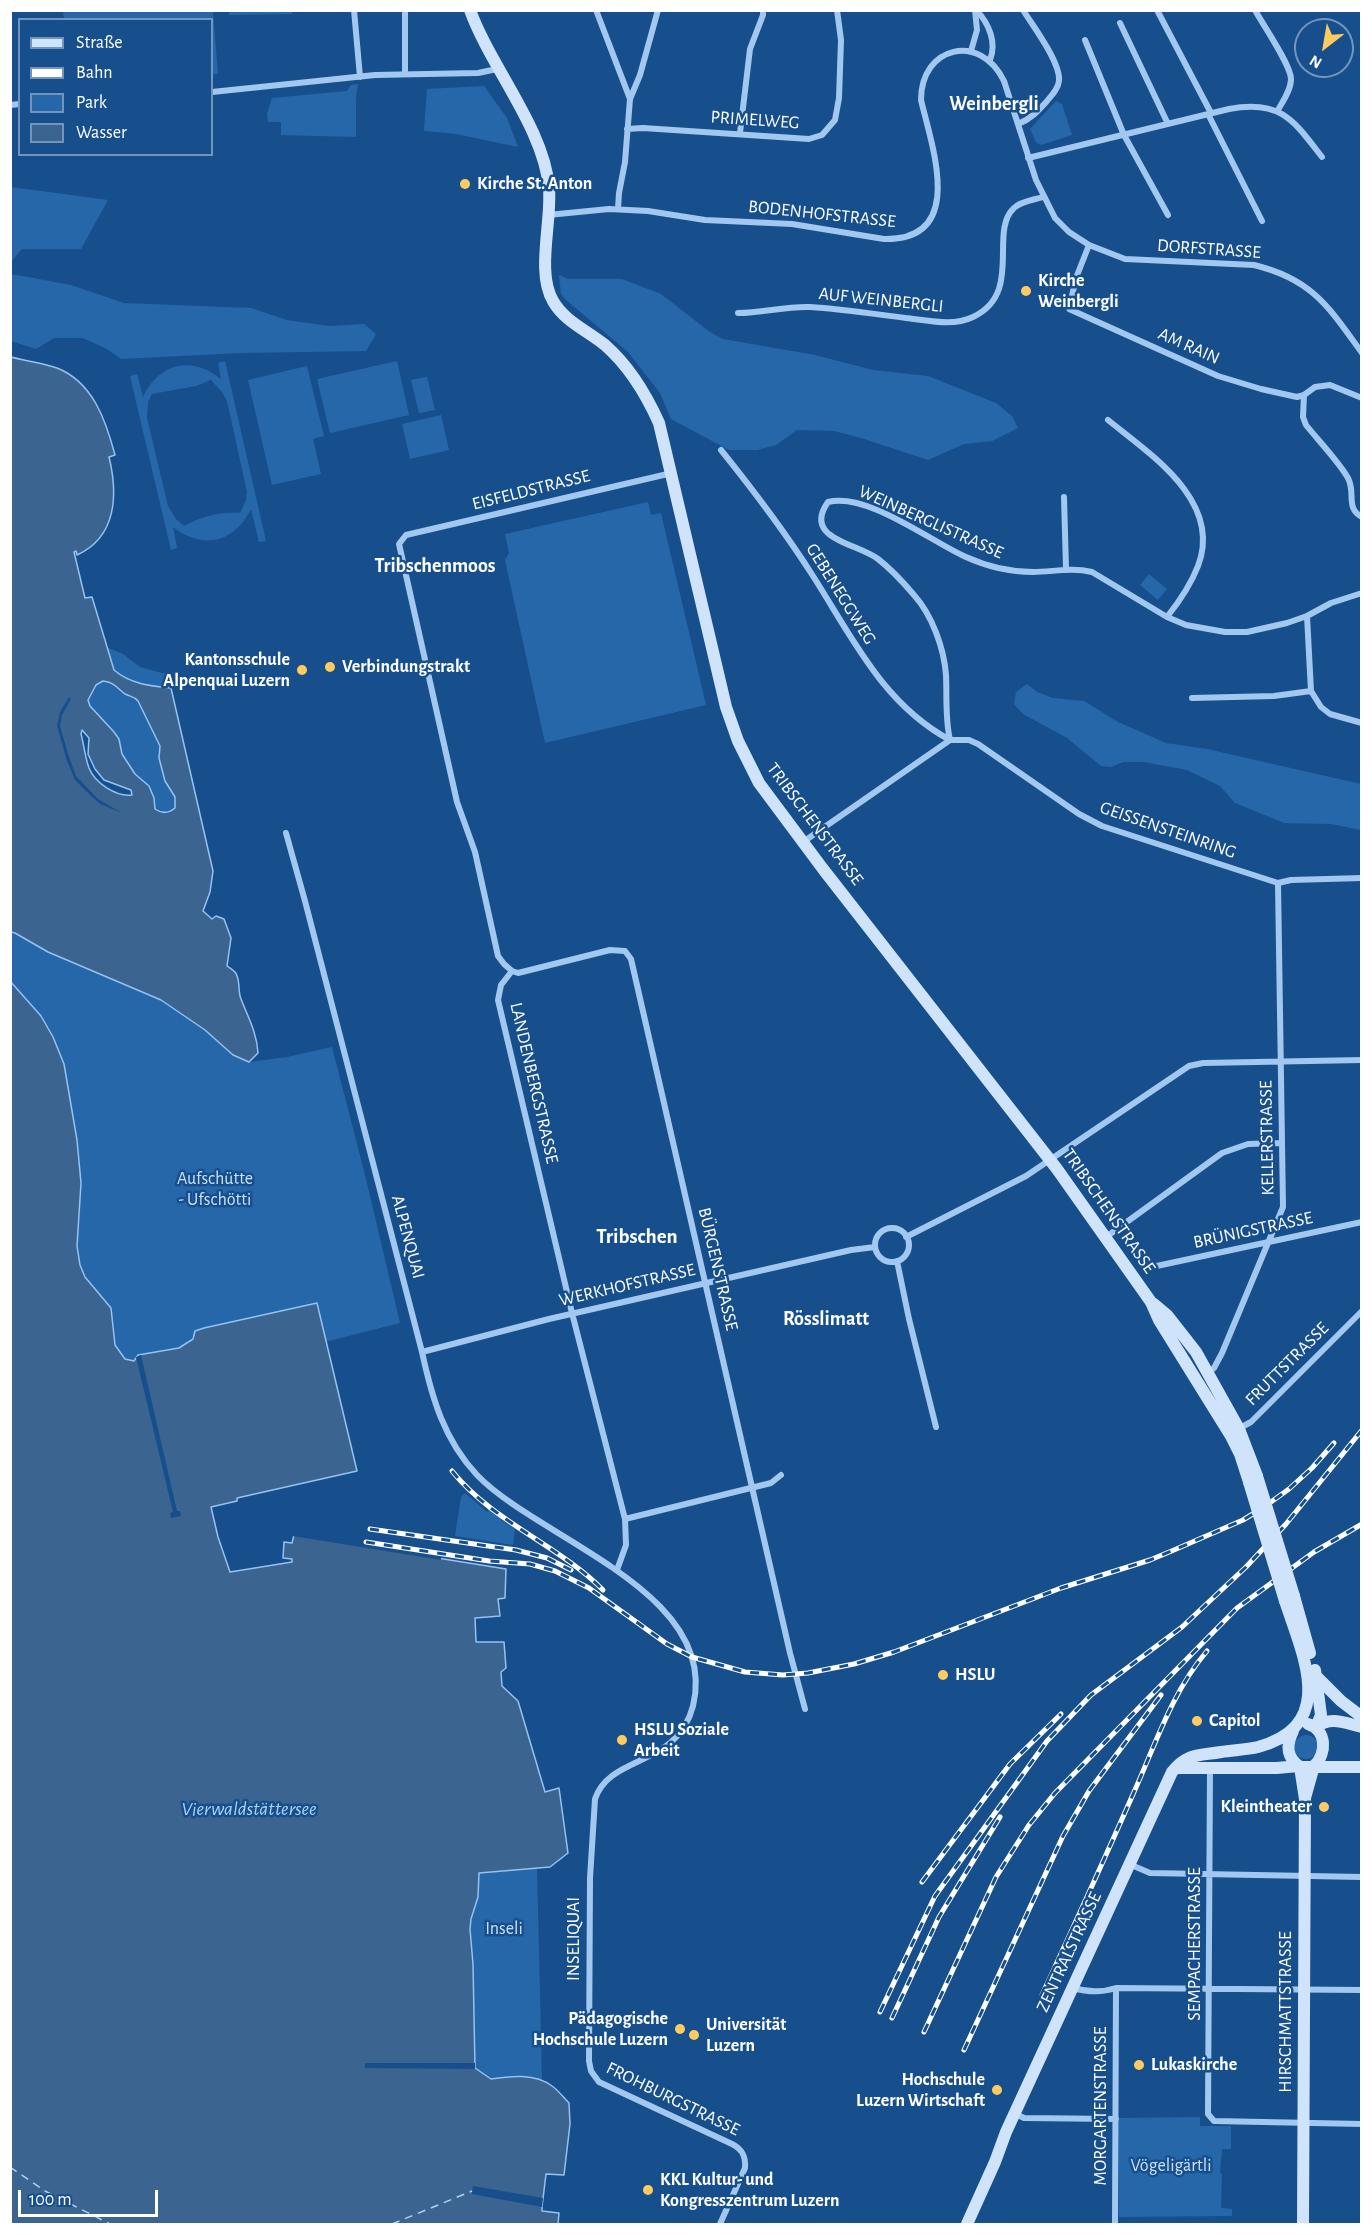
<!DOCTYPE html>
<meta charset="utf-8">
<style>
body{margin:0}
#map{position:relative;width:1372px;height:2235px;overflow:hidden;background:#174f8d;font-family:"Alegreya Sans",sans-serif}
canvas{display:block}
.frame{position:absolute;inset:0;border:12px solid #fff;pointer-events:none}
.legend{position:absolute;left:18px;top:18px;width:195px;height:138px;box-sizing:border-box;background:#174f8d;border:2px solid #7495bb;margin:0;padding:8px 10px;list-style:none;font-size:18px;color:#fff}
.legend li{display:flex;align-items:center;gap:12px;height:30px}
.legend b{width:30px;border:2px solid #7495bb}
.north{position:absolute;left:1294px;top:18px;width:60px;height:60px;box-sizing:border-box;background:#174f8d;border:2px solid #7495bb;border-radius:50%;rotate:211deg;font-size:16px;font-weight:700;line-height:24px;text-align:center;color:#fff}
.north::after{content:'';display:block;margin:auto;width:21px;height:27px;background:#ffcb60;clip-path:polygon(50% 0,100% 100%,50% 72%,0 100%)}
.scale{position:absolute;left:18px;top:2190px;width:140px;height:27px;box-sizing:border-box;border:3px solid #fff;border-top:0;padding-left:8px;font-size:18px;line-height:21px;white-space:nowrap;color:#fff;-webkit-text-stroke:4px #174f8d;paint-order:stroke}
</style>
<div id="map">
<canvas width="1372" height="2235"></canvas>
<div class="frame"></div>
<ul class="legend">
<li><b style="height:8px;background:#cfe4fb"></b>Straße</li>
<li><b style="height:8px;background:#fff"></b>Bahn</li>
<li><b style="height:16px;background:#2667aa"></b>Park</li>
<li><b style="height:16px;background:#3b6491"></b>Wasser</li>
</ul>
<div class="north">N</div>
<div class="scale">100 m</div>
</div>
<script>
const ctx = document.querySelector('canvas').getContext('2d');
ctx.lineJoin = 'round';
function fill(path, color) { ctx.fillStyle = color; ctx.fill(path, 'evenodd'); }
function trace(path, color, width, dash) { ctx.strokeStyle = color; ctx.lineWidth = width; ctx.lineCap = dash ? 'butt' : 'round'; ctx.setLineDash(dash || []); ctx.stroke(path); }
function drawText(font, color, halo, rows, align = 'center') {
  ctx.font = font + ' "Alegreya Sans",sans-serif'; ctx.lineWidth = 5; ctx.setLineDash([]); ctx.textBaseline = 'middle'; ctx.strokeStyle = halo; ctx.fillStyle = color; for (const [text, x, y, turn = 0] of rows) {
    ctx.save(); ctx.translate(x, y); ctx.rotate((+turn || 0) * Math.PI / 180); ctx.textAlign = isNaN(turn) ? turn : align; if (halo) ctx.strokeText(text, 0, 0); ctx.fillText(text, 0, 0); ctx.restore();
  }
}
const green = new Path2D(`
 M 63,11 L 213,11 L 218,74 L 212,74 L 212,20 L 64,19 Z
 M 229,11 L 292,11 L 292,14 L 229,15 Z
 M 358,84 L 356,97 L 356,137 L 281,135 L 281,122 L 268,122 L 267,114 L 272,98 L 347,91 L 351,85 Z
 M 484,86 L 507,118 L 518,147 L 456,134 L 424,131 L 427,89 Z
 M 1056,101 L 1062,104 L 1072,135 L 1041,145 L 1036,142 L 1030,129 Z
 M 11,187 L 108,200 L 81,249 L 22,249 L 11,262 Z
 M 11,274 L 71,285 L 124,303 L 251,308 L 287,320 L 329,326 L 364,324 L 376,334 L 366,351 L 241,353 L 121,359 L 107,349 L 83,338 L 54,338 L 36,349 L 11,341 Z
 M 559,275 L 568,279 L 622,279 L 661,294 L 710,332 L 723,339 L 815,355 L 873,370 L 928,376 L 996,403 L 1012,416 L 1018,428 L 992,441 L 964,444 L 928,460 L 861,438 L 834,431 L 797,430 L 776,445 L 757,450 L 729,450 L 671,419 L 660,393 L 628,352 L 566,300 L 561,294 Z
 M 225,361 L 266,541 L 259,542 L 251,509 C 234,543 203,550 173,527 L 177,548 L 171,550 L 130,376 L 137,374 L 143,397 C 159,363 191,355 221,379 L 218,363 ZM 211,380 L 222,392 L 227,401 L 247,492 L 246,500 L 240,513 C 219,512 203,516 184,526 L 176,519 L 168,506 L 147,418 L 148,402 L 152,394 L 196,386 Z
 M 397,361 L 409,415 L 330,433 L 317,379 Z
 M 307,366 L 324,436 L 313,439 L 321,474 L 272,485 L 248,380 Z
 M 427,377 L 435,410 L 419,413 L 411,380 Z
 M 441,415 L 449,450 L 410,459 L 402,424 Z
 M 648,502 L 651,515 L 661,513 L 706,705 L 545,743 L 505,560 L 509,553 L 505,534 Z
 M 1149,574 L 1167,589 L 1158,600 L 1140,585 Z
 M 106,647 L 123,654 L 140,667 L 162,673 L 179,672 L 171,688 C 154,686 127,685 115,671 C 110,665 108,655 106,647 Z
 M 103,681 C 114,682 117,688 125,694 C 131,697 134,696 138,701 L 160,746 L 159,758 L 165,781 L 175,797 L 175,808 C 169,813 162,814 155,809 L 154,798 L 146,783 L 135,774 L 122,754 L 119,739 L 90,706 L 88,700 L 96,685 Z
 M 1027,684 L 1037,692 L 1053,698 L 1084,701 L 1118,722 L 1166,743 L 1207,749 L 1361,784 L 1361,830 L 1331,824 L 1284,823 L 1235,803 L 1220,786 L 1187,770 L 1144,762 L 1123,762 L 1111,767 L 1101,766 L 1067,738 L 1023,714 L 1014,704 L 1016,692 Z
 M 10,932 L 15,933 L 48,952 L 161,1000 L 205,1030 L 233,1055 L 249,1062 L 287,1057 L 332,1047 L 366,1179 L 400,1323 L 325,1342 L 316,1303 L 204,1328 L 179,1348 L 134,1361 L 125,1359 L 115,1345 L 111,1308 L 85,1277 L 80,1265 L 77,1246 L 81,1183 L 77,1140 L 64,1064 L 53,1037 L 41,1016 L 11,981 Z
 M 465,1493 L 487,1512 L 492,1506 L 504,1515 L 501,1520 L 515,1529 L 513,1545 L 455,1536 L 461,1497 Z
 M1294 1747a12 12 0 1 1 24 0a12 12 0 1 1-24 0Z
 M 537,1868 L 542,2081 C 525,2075 508,2076 491,2079 L 475,2069 L 473,1964 L 470,1929 L 471,1919 L 478,1897 L 479,1873 Z
 M 1200,2117 L 1200,2126 L 1231,2126 L 1231,2149 L 1222,2149 L 1220,2173 L 1222,2173 L 1221,2208 L 1232,2209 L 1232,2216 L 1119,2217 L 1118,2118 Z`);
const water = new Path2D(`
 M 11,357 C 26,361 42,363 57,368 C 93,382 106,421 115,455 L 109,457 C 118,494 117,537 77,555 L 76,551 L 74,552 L 85,598 L 92,597 L 114,670 C 130,684 151,686 171,688 L 213,871 L 210,892 L 203,911 L 212,919 L 216,916 L 224,919 L 231,938 L 227,966 C 231,969 236,971 237,976 C 240,983 238,992 241,999 C 248,1017 257,1033 258,1053 L 249,1062 L 233,1055 L 205,1030 L 161,1000 L 48,952 L 15,933 L 11,932 ZM 103,681 C 114,682 117,688 125,694 C 131,697 134,696 138,701 L 160,746 L 159,758 L 165,781 L 175,797 L 175,808 C 169,813 162,814 155,809 L 154,798 L 149,786 L 135,774 L 122,754 L 119,739 L 114,732 L 90,706 L 88,700 L 96,685 ZM 82,730 L 89,738 L 88,754 L 95,769 L 104,780 L 131,790 L 132,795 C 116,797 95,783 89,768 C 85,757 84,745 81,734 Z
 M 10,981 L 41,1016 L 53,1037 L 64,1064 L 77,1140 L 81,1183 L 77,1246 L 80,1265 L 85,1277 L 111,1308 L 115,1345 L 125,1359 L 134,1361 L 138,1355 L 179,1348 L 193,1339 L 195,1331 L 204,1328 L 317,1303 L 357,1471 L 237,1498 L 237,1501 L 211,1507 L 218,1537 L 230,1572 L 292,1562 L 292,1559 L 283,1558 L 284,1542 L 292,1543 L 294,1535 L 506,1569 L 505,1598 L 498,1599 L 500,1616 L 475,1618 L 476,1642 L 504,1642 L 506,1668 L 501,1672 L 502,1686 L 518,1701 L 545,1792 L 559,1788 L 568,1853 L 550,1867 L 479,1873 L 478,1897 L 471,1919 L 470,1929 L 473,1964 L 475,2068 L 491,2079 C 510,2076 535,2073 552,2086 C 558,2090 564,2098 569,2103 L 570,2124 L 564,2175 L 546,2174 L 542,2207 L 542,2211 L 559,2213 L 558,2224 L 11,2224 Z`);
const pier = new Path2D(`
 M 69,697 L 71,699 L 62,715 L 60,726 L 68,754 L 76,776 L 98,799 L 122,813 L 100,804 L 87,792 L 75,780 L 67,761 L 57,726 L 60,712 Z
 M 141,1355 L 177,1511 L 180,1511 L 181,1516 L 171,1518 L 170,1513 L 173,1512 L 136,1357 Z
 M 293,1533 L 441,1556 L 441,1560 L 292,1536 Z
 M 365,2063 L 475,2063 L 475,2069 L 365,2068 Z
 M 473,2186 L 543,2198 L 542,2207 L 472,2194 Z`);
const ferry = new Path2D(`
 M 10,2167 L 45,2191 L 110,2224
 M 392,2224 L 472,2191`);
const street = new Path2D(`
 M 354,10 L 360,77
 M 405,10 L 405,74
 M 596,10 L 630,99 L 625,162 L 619,193 L 618,209
 M 976,10 C 989,23 997,43 990,60
 M 1157,10 L 1211,113
 M 1255,10 C 1263,25 1291,65 1291,79 C 1291,90 1283,101 1278,110
 M 1120,23 L 1168,124
 M 1085,40 L 1124,135 L 1168,215
 M 971,51 L 977,30 L 975,10
 M 212,92 L 375,75 L 478,73 L 497,69
 M 630,99 L 640,75 L 658,10
 M 10,105 L 20,104
 M 1208,114 L 1262,221
 M 1018,124 C 1031,119 1038,111 1047,101 C 1052,95 1058,89 1059,81 C 1061,63 1033,26 1023,10
 M 627,129 L 643,128 L 809,139 L 822,135 L 835,120 L 839,98 L 841,40 L 837,10
 M 740,133 L 750,49 L 763,15 L 763,10
 M 1028,158 L 1229,109 C 1281,99 1294,121 1322,157
 M 548,215 L 609,209 L 648,211 L 705,220 L 792,224 L 884,239 C 967,241 932,147 921,100 C 921,46 980,32 1004,81 L 1036,180 L 1055,218 L 1069,232 L 1089,245 L 1125,259 L 1254,265 C 1312,279 1329,307 1362,353
 M 1089,245 L 1076,278 L 1069,309 L 1218,376 L 1261,389 L 1297,397 L 1304,395 L 1315,387 L 1330,385 L 1362,398
 M 738,313 C 762,313 786,306 810,307 C 842,309 874,314 906,318 C 927,320 952,327 973,317 C 1024,293 988,232 1014,208 C 1021,201 1034,200 1043,197
 M 1304,395 L 1303,417 L 1306,425 C 1318,440 1339,462 1348,478 C 1356,493 1345,508 1362,517
 M 1108,420 C 1150,454 1223,501 1198,566 C 1191,584 1179,602 1167,617
 M 721,450 C 754,491 785,532 813,576 C 852,637 883,704 950,740
 M 1064,497 L 1066,569
 M 1307,616 L 1311,691 L 1321,707 L 1330,714 L 1362,723
 M 1192,698 L 1274,696 L 1311,691
 M 950,740 C 945,719 947,697 946,675 C 944,648 932,615 914,595 C 903,582 891,569 878,559 C 857,543 802,539 828,502 C 867,492 930,541 966,557 C 988,567 1008,572 1033,572 C 1053,572 1071,567 1092,572 L 1167,617 L 1186,625 L 1225,632 L 1247,632 L 1287,623 L 1307,616 L 1331,603 L 1362,593
 M 950,740 L 969,740 L 978,744 L 1079,814 L 1102,826 L 1278,883 L 1291,880 L 1362,878
 M 286,833 L 305,901 L 422,1352 C 432,1398 444,1440 477,1475 C 538,1539 721,1592 693,1706 C 677,1768 610,1754 595,1799 L 590,1878 L 589,2061 L 591,2071 L 599,2082 L 732,2144 C 742,2149 746,2156 745,2168 L 720,2224
 M 803,842 L 950,740
 M 512,971 L 518,973 L 610,950 L 625,951 L 631,959 L 790,1653 L 805,1709
 M875 1245a17 17 0 1 1 34 0a17 17 0 1 1-34 0Z
 M 906,1237 L 1026,1176 L 1189,1066 L 1203,1063 L 1362,1060
 M 1106,1237 L 1222,1153 L 1248,1144 L 1281,1143
 M 897,1261 L 909,1319 L 936,1427
 M 1152,1267 L 1362,1222
 M 422,1352 L 549,1319 L 851,1250 L 875,1247
 M 1207,1374 L 1214,1368 L 1222,1353 L 1283,1207 L 1278,883
 M 1238,1429 L 1251,1422 L 1362,1311
 M 625,1519 L 771,1483 L 781,1475
 M 617,1570 L 626,1545 L 625,1519 L 572,1313 L 498,1000 L 501,985 L 512,971 L 504,964 L 498,956 L 475,852 L 457,802 L 399,544 L 406,535 L 672,473
 M 1210,1768 L 1208,2114 L 1214,2121 L 1362,2124
 M 1129,1864 L 1150,1873 L 1362,1877
 M 1073,1988 C 1087,1992 1101,1993 1116,1988 L 1362,1990
 M 1014,2113 L 1024,2118 L 1116,2119
 M 1115,2224 L 1116,1988`);
const secondary = new Path2D(`
 M 470,10 C 491,68 544,128 549,188 C 552,222 536,272 553,301 C 564,321 588,331 605,345 C 629,366 646,394 659,423 L 726,707 L 738,741 L 759,783 L 823,869 L 1057,1169 L 1151,1302 L 1159,1320 L 1231,1436 L 1240,1454 L 1249,1482
 M 1154,1304 L 1167,1315 L 1196,1352 L 1239,1429 L 1257,1476
 M 1294,1596 L 1310,1653
 M 1315,1670 L 1321,1715 L 1316,1727
 M 1317,1677 L 1341,1701 L 1362,1717
 M 1308,1724 C 1327,1730 1327,1754 1314,1766
 M 1316,1727 C 1331,1716 1344,1723 1362,1727
 M 1293,1731 C 1286,1745 1286,1757 1300,1767 L 1362,1767
 M 1300,1767 L 1305,1799 L 1303,2224
 M 1176,1768 L 1277,1768 L 1298,1766
 M 1305,1798 L 1314,1766
 M 967,2224 L 995,2162 L 1006,2132 L 1172,1772 C 1187,1753 1198,1756 1221,1752 C 1233,1750 1246,1750 1258,1747 C 1338,1725 1303,1656 1285,1601`);
const rail = new Path2D(`
 M 452,1471 C 493,1522 557,1544 603,1590
 M 370,1529 L 516,1550 L 547,1558 L 571,1570
 M 366,1542 L 489,1561 L 530,1564 L 555,1571 L 589,1588 L 667,1644 L 692,1657 L 745,1672 L 783,1675 L 808,1673 L 854,1664 L 894,1652 L 1061,1588 L 1150,1560 L 1174,1550 L 1243,1520 L 1264,1507 L 1289,1489 L 1312,1468 L 1334,1443
 M 922,1882 L 1010,1764 L 1061,1714
 M 1042,1995 C 1073,1928 1104,1860 1134,1792 C 1156,1743 1172,1692 1207,1651
 M 880,2012 L 935,1896 L 1047,1741 L 1091,1695 L 1182,1627 L 1246,1567 L 1286,1524 L 1362,1430
 M 892,2018 L 939,1917 L 1000,1817
 M 924,2032 L 996,1877 L 1029,1825 L 1055,1793 L 1237,1608 L 1314,1552 L 1362,1524
 M 964,2050 L 1063,1836 L 1089,1791 L 1161,1695`);
const secondaryBridge = new Path2D(`
 M 1257,1476 L 1294,1596
 M 1249,1482 L 1285,1601`);
const markers = [
 [465,184,6,"#ffcb60"],
 [1026,291,6,"#ffcb60"],
 [330,667,6,"#ffcb60"],
 [302,670,6,"#ffcb60"],
 [943,1675,6,"#ffcb60"],
 [1197,1721,6,"#ffcb60"],
 [622,1740,6,"#ffcb60"],
 [1324,1807,6,"#ffcb60"],
 [680,2029,6,"#ffcb60"],
 [694,2035,6,"#ffcb60"],
 [1139,2065,6,"#ffcb60"],
 [997,2090,6,"#ffcb60"],
 [648,2190,6,"#ffcb60"]
];
const streetNames = [
 ["PRIMELWEG",755,120,4],
 ["BODENHOFSTRASSE",822,214,6],
 ["DORFSTRASSE",1209,249,4],
 ["AUF WEINBERGLI",881,300,6],
 ["AM RAIN",1189,346,24],
 ["EISFELDSTRASSE",531,490,-14],
 ["WEINBERGLISTRASSE",931,522,24],
 ["GEBENEGGWEG",841,594,58],
 ["TRIBSCHENSTRASSE",815,824,53],
 ["GEISSENSTEINRING",1168,830,19],
 ["LANDENBERGSTRASSE",534,1083,77],
 ["KELLERSTRASSE",1267,1138,-91],
 ["TRIBSCHENSTRASSE",1109,1211,55],
 ["BRÜNIGSTRASSE",1253,1230,-12],
 ["ALPENQUAI",408,1237,75],
 ["BÜRGENSTRASSE",718,1269,77],
 ["WERKHOFSTRASSE",627,1285,-13],
 ["FRUTTSTRASSE",1287,1364,-45],
 ["INSELIQUAI",574,1939,-90],
 ["SEMPACHERSTRASSE",1195,1944,-90],
 ["ZENTRALSTRASSE",1069,1952,-65],
 ["HIRSCHMATTSTRASSE",1286,2012,-90],
 ["FROHBURGSTRASSE",673,2099,26],
 ["MORGARTENSTRASSE",1101,2106,-90]
];
const poiNames = [
 ["Kirche St. Anton",477,184],
 ["Kirche",1038,281],
 ["Weinbergli",1038,302],
 ["Kantonsschule",290,660,"right"],
 ["Alpenquai Luzern",290,681,"right"],
 ["Verbindungstrakt",342,667],
 ["HSLU",955,1675],
 ["Capitol",1209,1721],
 ["HSLU Soziale",634,1730],
 ["Arbeit",634,1751],
 ["Kleintheater",1312,1807,"right"],
 ["Pädagogische",668,2019,"right"],
 ["Hochschule Luzern",668,2040,"right"],
 ["Universität",706,2025],
 ["Luzern",706,2046],
 ["Lukaskirche",1151,2065],
 ["Hochschule",985,2080,"right"],
 ["Luzern Wirtschaft",985,2101,"right"],
 ["KKL Kultur- und",660,2180],
 ["Kongresszentrum Luzern",660,2201]
];
const parkNames = [
 ["Aufschütte",215,1179],
 ["- Ufschötti",215,1200],
 ["Inseli",504,1929],
 ["Vögeligärtli",1171,2166]
];
const neighbourhoodNames = [
 ["Weinbergli",994,104],
 ["Tribschenmoos",435,566],
 ["Rösslimatt",826,1319]
];
const waterNames = [
 ["Vierwaldstättersee",249,1809]
];
const quarterNames = [
 ["Tribschen",637,1237]
];
fill(green, '#2667aa');
fill(water, '#3b6491');
trace(water, '#94c3f2', 1.5);
fill(pier, '#174f8d');
trace(ferry, '#aed2f6', 1.5, [8, 6]);
trace(street, '#a2c8ef', 6);
trace(secondary, '#cfe4fb', 12);
trace(rail, '#fff', 5);
trace(rail, '#174f8d', 3, [9]);
trace(secondaryBridge, '#cfe4fb', 12);
for (const [x, y, r, color] of markers) { const dot = new Path2D(); dot.arc(x, y, r, 0, 2 * Math.PI); ctx.fillStyle = color; ctx.fill(dot); trace(dot, '#174f8d', 2); }
drawText('18px', '#fff', '#174f8d', streetNames);
drawText('bold 18px', '#fff', '#174f8d', poiNames, 'left');
drawText('18px', '#c8e1fb', '#174f8d', parkNames);
drawText('bold 20px', '#fff', '#174f8d', neighbourhoodNames);
drawText('italic 20px', '#aed2f6', '#174f8d', waterNames);
drawText('bold 21px', '#fff', '#174f8d', quarterNames);
</script>
